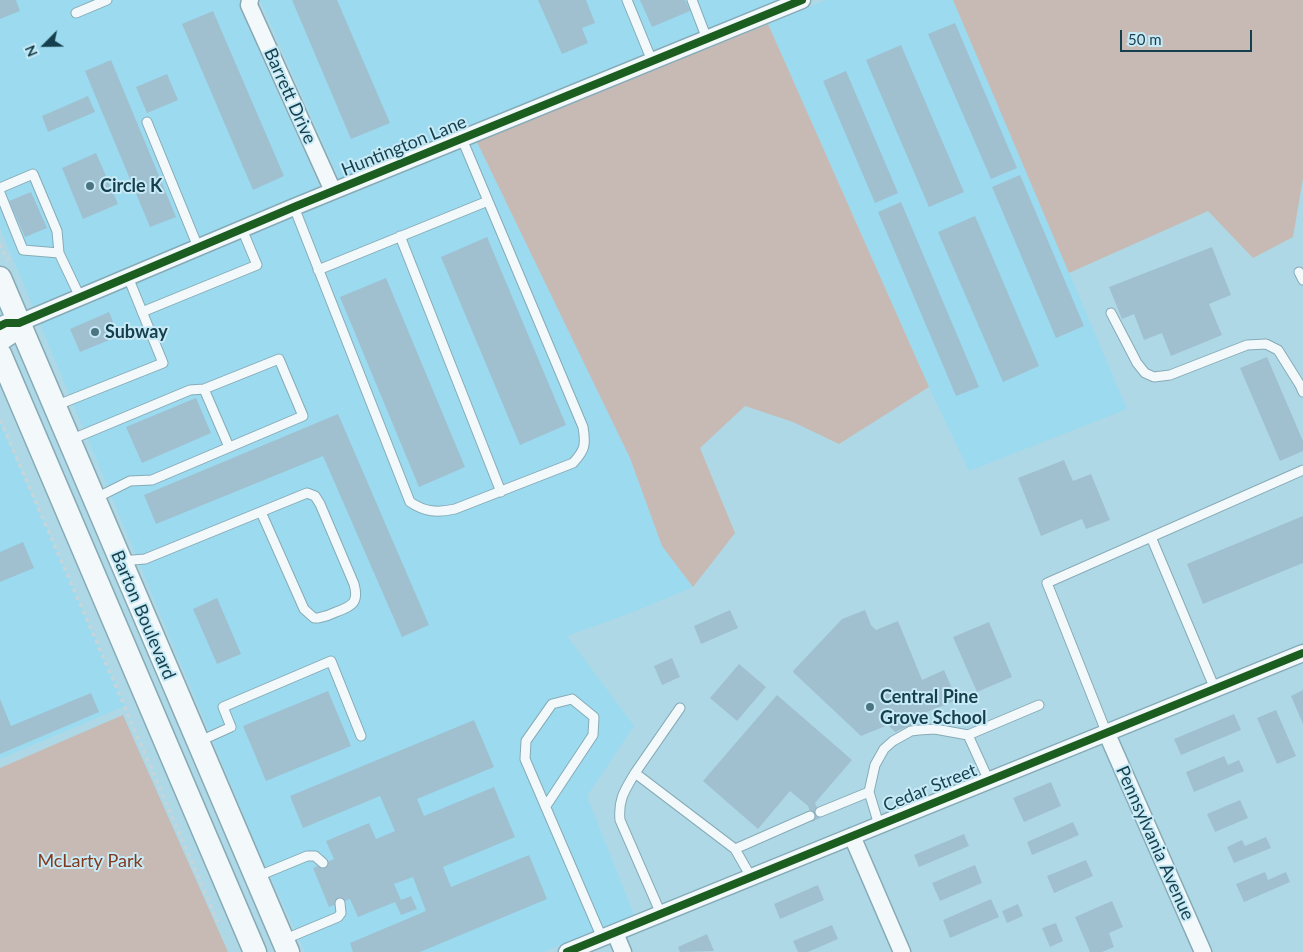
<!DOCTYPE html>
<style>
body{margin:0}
#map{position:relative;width:1303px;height:952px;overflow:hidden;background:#afd8e6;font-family:Lato,sans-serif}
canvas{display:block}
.north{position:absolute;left:20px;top:20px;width:50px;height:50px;-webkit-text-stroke:4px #c7eaf6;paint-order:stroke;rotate:247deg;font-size:14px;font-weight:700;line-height:20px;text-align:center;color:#153f4c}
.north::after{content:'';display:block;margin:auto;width:18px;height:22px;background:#153f4c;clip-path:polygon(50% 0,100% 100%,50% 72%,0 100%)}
.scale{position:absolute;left:1120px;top:30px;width:132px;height:22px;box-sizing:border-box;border:2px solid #153f4c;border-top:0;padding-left:6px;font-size:15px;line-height:18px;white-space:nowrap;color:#153f4c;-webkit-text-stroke:4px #c7eaf6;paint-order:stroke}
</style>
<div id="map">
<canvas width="1303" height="952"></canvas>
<div class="north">N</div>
<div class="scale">50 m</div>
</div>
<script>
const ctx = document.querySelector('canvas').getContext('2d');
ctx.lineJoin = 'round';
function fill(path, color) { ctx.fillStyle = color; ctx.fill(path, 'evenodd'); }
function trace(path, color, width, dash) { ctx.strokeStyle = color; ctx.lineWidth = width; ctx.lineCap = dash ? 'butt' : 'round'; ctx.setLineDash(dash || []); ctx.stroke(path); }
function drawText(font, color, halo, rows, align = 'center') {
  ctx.font = font + ' Lato,sans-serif'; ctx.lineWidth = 4; ctx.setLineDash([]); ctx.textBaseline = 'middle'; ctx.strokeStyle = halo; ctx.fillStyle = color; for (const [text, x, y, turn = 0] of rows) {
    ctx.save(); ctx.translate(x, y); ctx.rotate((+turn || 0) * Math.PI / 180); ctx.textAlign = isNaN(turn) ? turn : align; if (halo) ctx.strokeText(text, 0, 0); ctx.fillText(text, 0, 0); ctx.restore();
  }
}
const built = new Path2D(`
 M 0,0 L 240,0 L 240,9 L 320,187 L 33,307 L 0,228 Z
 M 260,0 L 778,0 L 339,179 Z
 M 826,0 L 953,0 L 1127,409 L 969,471 L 929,387 L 768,24 Z
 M 477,142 L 630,458 L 662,546 L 693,587 L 636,611 L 567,636 L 634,726 L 587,796 L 634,915 L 543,952 L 305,952 L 257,847 L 40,324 L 297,215 Z
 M 0,422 L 126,707 L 120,708 L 0,759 Z`);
const green = new Path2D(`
 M 953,0 L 1303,0 L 1303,178 L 1293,237 L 1253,258 L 1208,211 L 1069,273 Z
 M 768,24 L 929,387 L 839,444 L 793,422 L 745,406 L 700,448 L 735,533 L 693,587 L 662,546 L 630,458 L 477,142 Z
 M 123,715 L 228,952 L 0,952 L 0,768 Z`);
const building = new Path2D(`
 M 0,0 L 16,0 L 20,11 L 0,19 Z
 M 292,0 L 337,0 L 390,123 L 351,139 Z
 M 538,0 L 586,0 L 595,23 L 582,28 L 588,43 L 562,54 Z
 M 640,0 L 685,0 L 690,11 L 652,27 Z
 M 213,11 L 284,176 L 253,190 L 182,24 Z
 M 955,23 L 1017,168 L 991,179 L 928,34 Z
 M 901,45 L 964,192 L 929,207 L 866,60 Z
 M 111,60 L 176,217 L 150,227 L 85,71 Z
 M 846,71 L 898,193 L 875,203 L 823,81 Z
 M 167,74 L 178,100 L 147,113 L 136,87 Z
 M 88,96 L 95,112 L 48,132 L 42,116 Z
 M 96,153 L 118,204 L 83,219 L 62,168 Z
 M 1020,175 L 1084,326 L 1056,338 L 992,187 Z
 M 31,192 L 47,228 L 25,237 L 9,201 Z
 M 901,202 L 979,387 L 956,396 L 878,212 Z
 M 975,216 L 1039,366 L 1003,382 L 938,232 Z
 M 487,237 L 566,425 L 520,445 L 441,257 Z
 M 1212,247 L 1231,295 L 1209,304 L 1222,335 L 1171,356 L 1162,333 L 1144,340 L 1134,314 L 1122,319 L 1109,287 Z
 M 386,278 L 465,467 L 419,487 L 340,297 Z
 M 109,312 L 119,336 L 80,352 L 70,329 Z
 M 1267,357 L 1303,441 L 1303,451 L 1280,461 L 1240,368 Z
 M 196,398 L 211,433 L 142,463 L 126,427 Z
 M 338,414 L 429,625 L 402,637 L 323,456 L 156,524 L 144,495 Z
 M 1064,460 L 1073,481 L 1091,474 L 1110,520 L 1086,529 L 1082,519 L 1041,536 L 1018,478 Z
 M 1303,516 L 1303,563 L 1203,604 L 1187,564 Z
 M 23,542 L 34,568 L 0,582 L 0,552 Z
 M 217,598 L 241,654 L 217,664 L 193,609 Z
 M 730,610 L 738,628 L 701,644 L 694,626 Z
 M 865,610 L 871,625 L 876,630 L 898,621 L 922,680 L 944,670 L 957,700 L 922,714 L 911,725 L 895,732 L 888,725 L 861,736 L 794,673 L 793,671 L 842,619 Z
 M 989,622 L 1012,677 L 977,692 L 953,637 Z
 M 672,658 L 680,677 L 662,685 L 654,666 Z
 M 739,664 L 766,687 L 737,721 L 710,698 Z
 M 1303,690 L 1303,724 L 1291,696 Z
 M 328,691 L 351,746 L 266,781 L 243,726 Z
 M 91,693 L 99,712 L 0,754 L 0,699 L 11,726 Z
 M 777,695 L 852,760 L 815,803 L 822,817 L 812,822 L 808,813 L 810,812 L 808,806 L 790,791 L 758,829 L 703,781 Z
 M 1276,710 L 1296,756 L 1277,764 L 1257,718 Z
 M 1234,714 L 1241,730 L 1181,755 L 1174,739 Z
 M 474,720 L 494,767 L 417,799 L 424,816 L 494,787 L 515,837 L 443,867 L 451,887 L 529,855 L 547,899 L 420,952 L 353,952 L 350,943 L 426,911 L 413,877 L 394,884 L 401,900 L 411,896 L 417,909 L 401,915 L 395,902 L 358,917 L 350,899 L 329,907 L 313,868 L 334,859 L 326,841 L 369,823 L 376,839 L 395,831 L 380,796 L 303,828 L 290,796 Z
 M 1224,756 L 1228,765 L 1239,760 L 1244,771 L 1194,792 L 1186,772 Z
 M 1051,782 L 1061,806 L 1024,822 L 1013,798 Z
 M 1240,800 L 1248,818 L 1215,832 L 1207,814 Z
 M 1073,822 L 1079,835 L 1032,855 L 1027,842 Z
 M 964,834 L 969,846 L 919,867 L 914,855 Z
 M 1266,837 L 1271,848 L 1234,863 L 1227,847 L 1242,840 L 1245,846 Z
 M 1086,860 L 1093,876 L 1054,893 L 1047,876 Z
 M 975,865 L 982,883 L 940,901 L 932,883 Z
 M 1265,872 L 1268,880 L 1286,872 L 1290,882 L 1244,902 L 1236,884 Z
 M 818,885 L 824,900 L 780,919 L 774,904 Z
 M 991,899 L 999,917 L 950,938 L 943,920 Z
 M 1112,901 L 1123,927 L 1109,933 L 1114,947 L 1102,952 L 1090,952 L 1075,917 Z
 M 1018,904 L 1023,916 L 1007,923 L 1002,911 Z
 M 1056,923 L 1063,941 L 1050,947 L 1042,928 Z
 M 832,925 L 838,939 L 808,952 L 798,952 L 793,941 Z
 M 707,934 L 714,951 L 680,952 L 678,947 Z`);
const path = new Path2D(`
 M 0,244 L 5,255 L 9,260
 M 0,420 L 218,922`);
const service = new Path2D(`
 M 627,0 L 652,61
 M 692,0 L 707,39
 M 76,13 L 107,0
 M 147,122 L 198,247
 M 0,188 L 33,174 L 57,231 L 59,253 L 80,297
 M 0,193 L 23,250 L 59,253
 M 294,207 L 410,502 C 425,512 437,513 455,509 L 573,463 C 585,450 586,445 583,427 L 462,139
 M 400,236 L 501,492
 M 318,270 L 488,201
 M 1299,272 L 1303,280
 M 142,312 L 257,265 L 242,229
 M 1111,313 L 1137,363 L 1145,373 L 1154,377 L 1170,375 L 1247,345 L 1266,344 L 1278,350 L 1300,385 L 1303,392
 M 204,389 L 229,447
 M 55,406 L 163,363 L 128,277
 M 70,440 L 190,390 L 204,389 L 279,359 L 303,416 L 152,480 L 130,481 L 94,499
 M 1151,537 L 1215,689
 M 121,561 L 145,559 L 307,493 L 315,496 L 320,504 L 354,584 C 359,602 353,606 336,612 C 330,615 324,617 318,618 L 314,618 L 304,609 L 261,512
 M 1107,734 L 1047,583 L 1303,470
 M 968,735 L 989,781
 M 198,742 L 231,727 L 223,707 L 331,661 L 361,736
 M 635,773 L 680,708
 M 546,806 L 593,735 L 594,717 L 572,699 L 552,704 L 526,741 L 525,759 L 602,938
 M 820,812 L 869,792
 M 879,825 L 869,792 L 875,765 L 884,749 L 893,741 L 911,731 L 919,730 L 935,729 L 968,735 L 1039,705
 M 735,849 L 810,816
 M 256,877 L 307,856 L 315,856 L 323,863
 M 661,914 L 620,820 C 618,799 625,790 635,773 L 735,849 L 751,877
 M 283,940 L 338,917 L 341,913 L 340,903`);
const minor = new Path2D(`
 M 250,0 L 249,5 L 333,191
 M 0,326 L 6,323 L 19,323 L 294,207 L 802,0
 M 0,343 L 12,335 L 19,323
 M 1107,734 L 1203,952
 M 852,836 L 902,952
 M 615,933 L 623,952
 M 567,952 L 1303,653`);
const secondary = new Path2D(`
 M 0,278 L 288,952
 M 0,354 L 255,952`);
const cycleway = new Path2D(`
 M 0,326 L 6,323 L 19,323 L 294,207 L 802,0
 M 567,952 L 1303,653`);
const markers = [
 [90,186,5,"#4b7582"],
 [95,332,5,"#4b7582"],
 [870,707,5,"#4b7582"]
];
const streetNames = [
 ["Barrett Drive",290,96,66],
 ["Huntington Lane",404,146,-22],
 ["Barton Boulevard",143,615,67],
 ["Cedar Street",930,788,-22],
 ["Pennsylvania Avenue",1155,843,66]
];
const poiNames = [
 ["Circle K",100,186],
 ["Subway",105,332],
 ["Central Pine",880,697],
 ["Grove School",880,718]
];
const parkNames = [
 ["McLarty Park",90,861]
];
fill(built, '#9bdaef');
fill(green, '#c7b9b3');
fill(building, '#a0c0d0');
trace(service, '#86abb7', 11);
trace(minor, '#86abb7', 19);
trace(secondary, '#86abb7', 25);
trace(path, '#c7d5d9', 3, [4, 4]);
trace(service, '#f3f9fb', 9);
trace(minor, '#f3f9fb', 16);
trace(secondary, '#f3f9fb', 22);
trace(cycleway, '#1b5e20', 8);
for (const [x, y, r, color] of markers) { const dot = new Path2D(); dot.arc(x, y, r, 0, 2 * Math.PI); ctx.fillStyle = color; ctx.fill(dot); trace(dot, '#c7eaf6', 2); }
drawText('18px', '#153f4c', '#c7eaf6', streetNames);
drawText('bold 18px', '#153f4c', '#c7eaf6', poiNames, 'left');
drawText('18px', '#83391c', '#c7eaf6', parkNames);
</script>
